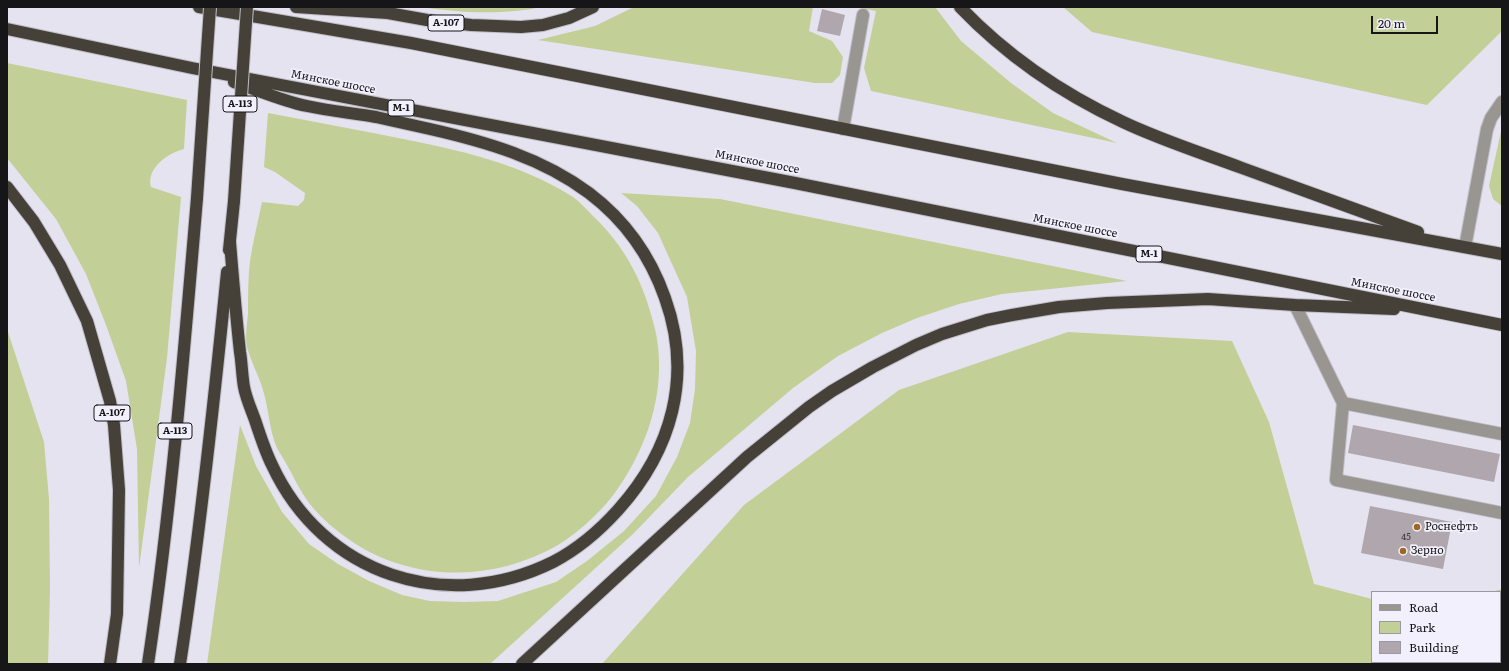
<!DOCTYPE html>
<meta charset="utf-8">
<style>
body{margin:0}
#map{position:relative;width:1509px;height:671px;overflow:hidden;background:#e5e3ef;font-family:Literata,serif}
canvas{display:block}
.frame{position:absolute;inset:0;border:8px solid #161619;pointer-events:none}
.legend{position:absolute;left:1371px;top:591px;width:130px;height:72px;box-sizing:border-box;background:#f2f0fc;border:1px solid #9a99a1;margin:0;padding:5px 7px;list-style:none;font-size:12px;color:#161619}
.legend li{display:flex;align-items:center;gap:8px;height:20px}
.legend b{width:20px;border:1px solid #9a99a1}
.scale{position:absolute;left:1371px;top:16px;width:67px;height:18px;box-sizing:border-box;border:2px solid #161619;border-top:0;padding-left:5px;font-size:12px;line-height:14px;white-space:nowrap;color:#161619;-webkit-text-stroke:3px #f2f0fc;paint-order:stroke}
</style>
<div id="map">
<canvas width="1509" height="671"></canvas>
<div class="frame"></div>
<ul class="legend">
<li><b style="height:5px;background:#999692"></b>Road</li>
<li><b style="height:11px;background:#c2cf97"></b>Park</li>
<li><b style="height:11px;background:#b0a6ae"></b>Building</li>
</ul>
<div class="scale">20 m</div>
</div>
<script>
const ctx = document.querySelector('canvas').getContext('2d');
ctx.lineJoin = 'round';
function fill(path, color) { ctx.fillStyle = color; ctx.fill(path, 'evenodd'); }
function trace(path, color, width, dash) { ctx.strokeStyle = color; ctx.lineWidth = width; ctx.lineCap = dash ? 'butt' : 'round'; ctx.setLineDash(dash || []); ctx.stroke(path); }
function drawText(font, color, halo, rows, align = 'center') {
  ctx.font = font + ' Literata,serif'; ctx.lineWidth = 3.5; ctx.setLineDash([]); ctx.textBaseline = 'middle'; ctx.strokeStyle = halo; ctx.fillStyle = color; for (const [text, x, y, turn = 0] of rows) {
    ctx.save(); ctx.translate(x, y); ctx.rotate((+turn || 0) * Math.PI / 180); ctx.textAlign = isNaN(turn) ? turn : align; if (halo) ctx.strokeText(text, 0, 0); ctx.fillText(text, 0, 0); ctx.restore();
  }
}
const green = new Path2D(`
 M 423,7 L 541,7 C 507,15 457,13 423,7 Z
 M 634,7 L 813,7 L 809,31 L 832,41 L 843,57 L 840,75 L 832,83 L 815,83 L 538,40 L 595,26 Z
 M 854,7 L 935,7 L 961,41 L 1011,83 L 1053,113 L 1117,143 L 871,91 L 864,68 L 876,11 Z
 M 1063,7 L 1502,7 L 1502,31 L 1427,105 L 1092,32 Z
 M 7,63 L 187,100 L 184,149 C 168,153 146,168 151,187 L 181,197 L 167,358 L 139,568 L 137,449 L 126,381 L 106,325 L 86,274 L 56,219 L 7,158 Z
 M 268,113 C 305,120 342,127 378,134 C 445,147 515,160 573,197 C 580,202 586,209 592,215 C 627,248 644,284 655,329 C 665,372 656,419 636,458 C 619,491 603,511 574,534 C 568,538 563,542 558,545 C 488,585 403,582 340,533 C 326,522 312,509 303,494 C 297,485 293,475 287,465 C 284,459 280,454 277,448 C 269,430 269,409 263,390 C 259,376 251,362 247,347 C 245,337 247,324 248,314 C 248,296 248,278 250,261 C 253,241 258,222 262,202 L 298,206 L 304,200 L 305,193 L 275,172 L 264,167 Z
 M 1502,127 L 1502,206 L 1493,199 L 1489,186 Z
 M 621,193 L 720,199 L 1127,281 L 1002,294 L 959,304 L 917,318 L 882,333 L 838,356 L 793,388 L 688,477 L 633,534 L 490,664 L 207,664 L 240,425 L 256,466 L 282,512 L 309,544 L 338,564 L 369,581 L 402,595 L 430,601 L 464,602 L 498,601 L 556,582 L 587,561 L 624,531 L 656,496 L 677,457 L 690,423 L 695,389 L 696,351 L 687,297 L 658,233 L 637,206 Z
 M 7,329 L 44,442 L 49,499 L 50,590 L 48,664 L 7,664 Z
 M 1068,332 L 1232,341 L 1269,422 L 1314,584 L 1372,599 L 1372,662 L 1500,662 L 1500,592 L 1491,592 L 1502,589 L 1502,664 L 602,664 L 744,505 L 899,390 Z`);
const building = new Path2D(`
 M 822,9 L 845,15 L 840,36 L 817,31 Z
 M 1353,425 L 1500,454 L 1494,482 L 1348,453 Z
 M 1370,506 L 1452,522 L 1443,569 L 1361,553 Z`);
const minor = new Path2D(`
 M 843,129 L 863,15
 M 1465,247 L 1487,129 L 1491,118 L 1502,102
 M 1295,305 L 1343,403 L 1502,434
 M 1343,403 L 1336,480 L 1502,513`);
const highway = new Path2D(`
 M 199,7 L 411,43 L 1122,184 L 1502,254
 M 296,7 L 388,13 L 427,20 L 471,25 L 521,27 L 543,25 L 569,18 L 593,7
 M 960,7 C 1006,55 1063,94 1123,122 C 1161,140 1202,153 1242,168 C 1301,189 1359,211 1418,232
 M 7,29 L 192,68 L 795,183 L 1502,325
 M 7,187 L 34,222 L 60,265 L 87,321 L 110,401 L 114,425 L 119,490 L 117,614 L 110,664
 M 230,242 C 233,279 236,316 240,352 C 242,364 242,376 244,387 C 246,398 251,409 255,420 C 260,435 265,451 272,465 C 323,575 446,615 553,562 C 578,549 600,530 618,510 C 672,450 693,376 665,298 C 650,255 626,221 589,193 C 542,158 487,142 430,129 C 412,125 394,121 376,117 C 353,113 330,111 307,106 C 282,101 258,90 234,82
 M 229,250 L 234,201
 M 148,664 C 171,510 184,354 197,198
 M 180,664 C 200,534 214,403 227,272
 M 522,664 L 747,457 L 809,407 L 832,391 L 873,367 L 916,345 L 942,334 L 987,320 L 1012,315 L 1059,307 L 1107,303 L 1208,299 L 1295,305 L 1394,309`);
const highwayBridge = new Path2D(`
 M 197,198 L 210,7
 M 234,201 L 247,7`);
const markers = [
 [1417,527,4,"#9d6821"],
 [1403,551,4,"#9d6821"]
];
const numberNames = [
 ["45",1406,537]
];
const shields = [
 [446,23,36],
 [240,104,34],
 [401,108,26],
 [1149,254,26],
 [112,413,36],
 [175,431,34]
];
const shieldNames = [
 ["А-107",446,23],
 ["А-113",240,104],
 ["М-1",401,108],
 ["М-1",1149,254],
 ["А-107",112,413],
 ["А-113",175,431]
];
const streetNames = [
 ["Минское шоссе",333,82,11],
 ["Минское шоссе",757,162,11],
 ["Минское шоссе",1075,226,11],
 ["Минское шоссе",1393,290,11]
];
const poiNames = [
 ["Роснефть",1425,527],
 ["Зерно",1411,551]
];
fill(green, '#c2cf97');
fill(building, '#b0a6ae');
trace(minor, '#c0bec8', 14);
trace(highway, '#c0bec8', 14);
trace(minor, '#999692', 12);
trace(highway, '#454138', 12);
trace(highwayBridge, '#c0bec8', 14, []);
trace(highwayBridge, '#454138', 12);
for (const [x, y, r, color] of markers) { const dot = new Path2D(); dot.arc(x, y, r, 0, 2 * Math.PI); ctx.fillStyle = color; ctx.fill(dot); trace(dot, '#f2f0fc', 1.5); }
drawText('9px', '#3c3a3e', null, numberNames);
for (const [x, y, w] of shields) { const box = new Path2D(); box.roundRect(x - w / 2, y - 8, w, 16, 3); ctx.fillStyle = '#f2f0fc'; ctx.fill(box); trace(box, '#161619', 1); }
drawText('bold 10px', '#161619', null, shieldNames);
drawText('11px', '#161619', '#f2f0fc', streetNames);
drawText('11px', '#161619', '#f2f0fc', poiNames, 'left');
</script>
